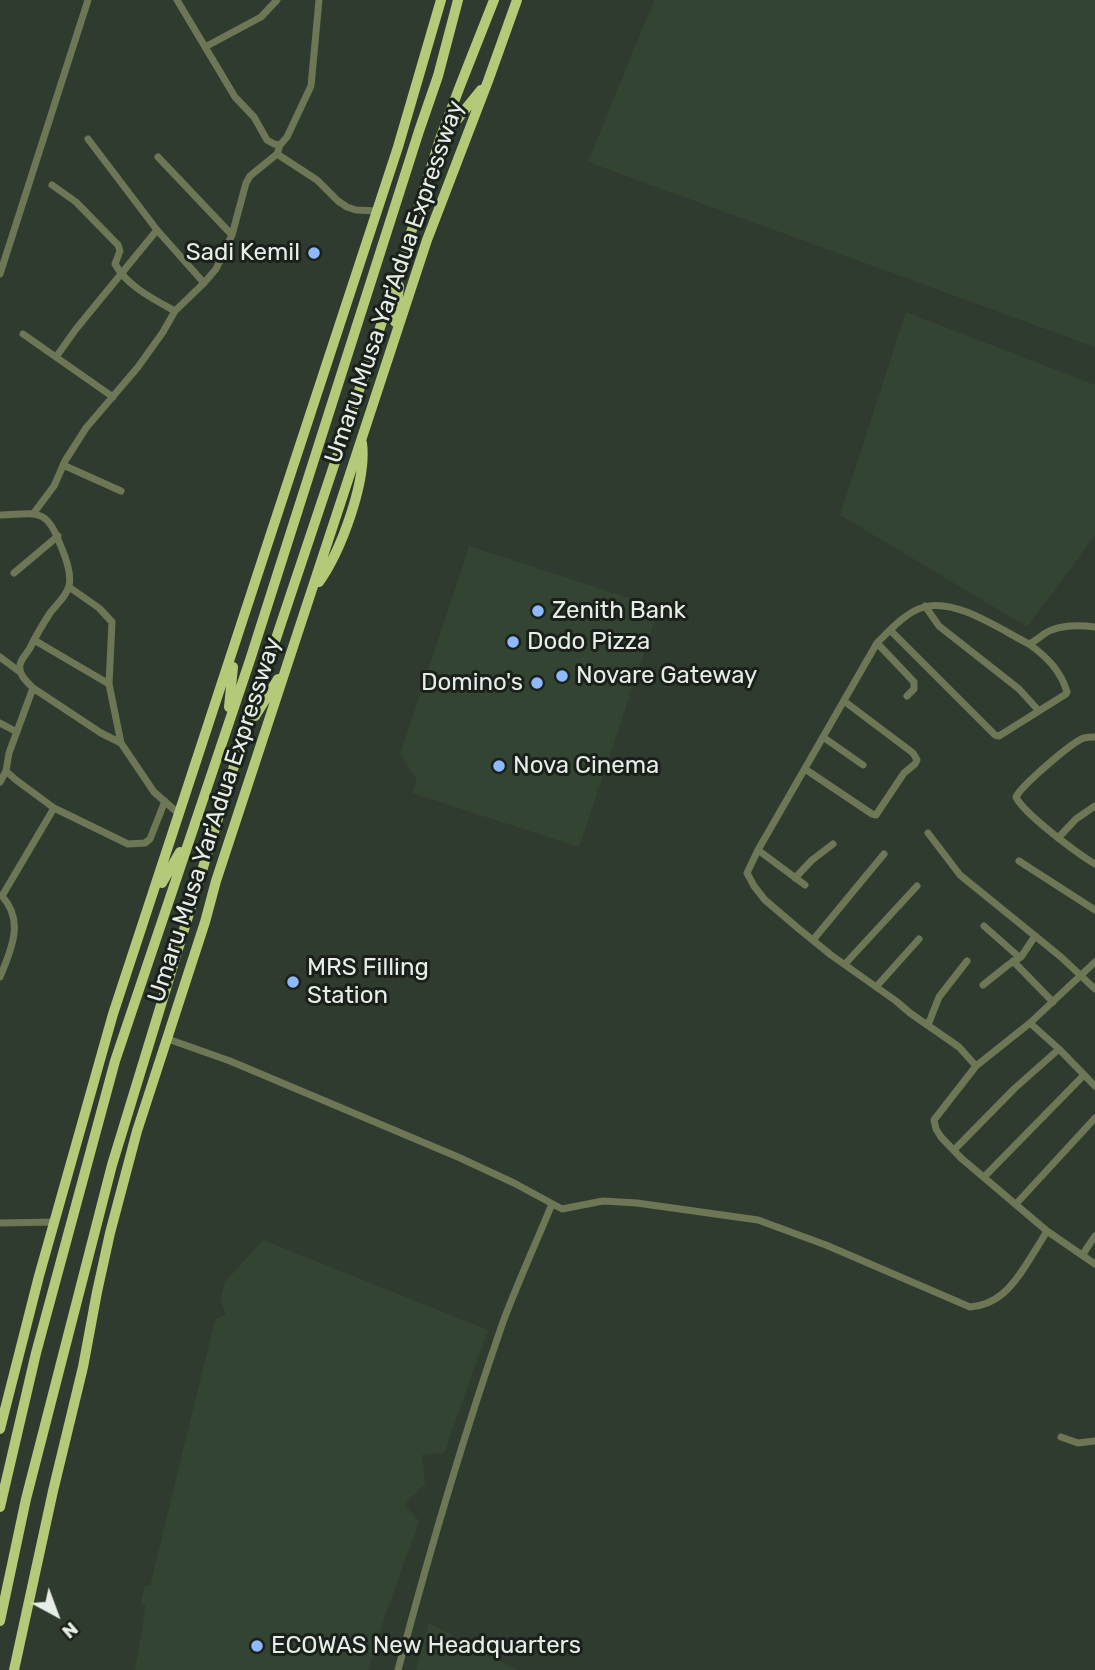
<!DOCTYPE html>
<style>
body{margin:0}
#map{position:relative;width:1095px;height:1670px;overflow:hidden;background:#303b2f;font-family:Rubik,sans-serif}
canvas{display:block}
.north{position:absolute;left:21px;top:1579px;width:70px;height:70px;-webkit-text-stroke:5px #1b201b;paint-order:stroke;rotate:139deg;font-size:19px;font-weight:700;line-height:28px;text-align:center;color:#e6ede6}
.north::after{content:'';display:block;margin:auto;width:24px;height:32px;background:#e6ede6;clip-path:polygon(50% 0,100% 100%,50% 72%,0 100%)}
</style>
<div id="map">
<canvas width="1095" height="1670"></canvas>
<div class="north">N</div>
</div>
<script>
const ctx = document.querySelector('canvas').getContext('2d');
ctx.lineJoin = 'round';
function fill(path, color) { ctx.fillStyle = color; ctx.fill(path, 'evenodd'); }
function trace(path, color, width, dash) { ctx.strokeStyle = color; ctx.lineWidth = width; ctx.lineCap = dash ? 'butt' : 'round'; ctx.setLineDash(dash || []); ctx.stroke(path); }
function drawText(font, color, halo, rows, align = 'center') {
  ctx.font = font + ' Rubik,sans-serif'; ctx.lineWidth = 6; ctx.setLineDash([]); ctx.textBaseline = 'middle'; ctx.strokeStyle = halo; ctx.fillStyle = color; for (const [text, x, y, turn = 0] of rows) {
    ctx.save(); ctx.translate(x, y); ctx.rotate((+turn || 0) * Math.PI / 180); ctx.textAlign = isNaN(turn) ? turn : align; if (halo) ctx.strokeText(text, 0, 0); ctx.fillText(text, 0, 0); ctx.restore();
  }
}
const built = new Path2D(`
 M 654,0 L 1095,0 L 1095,347 L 588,162 Z
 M 906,312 L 1095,385 L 1095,535 L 1027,627 L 840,515 Z
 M 469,546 L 659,608 L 579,847 L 412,793 L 417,780 L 400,755 Z
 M 263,1240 L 488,1330 L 444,1453 L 422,1455 L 425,1484 L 404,1504 L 419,1521 L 383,1622 L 368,1670 L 135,1670 L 146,1606 L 141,1604 L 145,1585 L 150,1586 L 215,1320 L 226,1314 L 220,1301 L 225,1282 Z
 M 429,1623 L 517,1670 L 416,1670 Z`);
const minor = new Path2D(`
 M 177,0 L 235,97 L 254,117 L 267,140 L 274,144 L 280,145
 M 205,47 L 261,17 L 277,0
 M 88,139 L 157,230 L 204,283
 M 277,154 L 317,180 L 338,201 L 347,207 L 356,210 L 377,211
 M 158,157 L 232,235
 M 52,185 L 76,202 L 118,245 L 120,251 L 115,264 C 127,286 153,299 175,311
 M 0,274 L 88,0
 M 23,334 L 113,397
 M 56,357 L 76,329 L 157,230
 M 63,465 L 121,491
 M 33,514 L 54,486 L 65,461 L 86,428 L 138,367 L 163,332 L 175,311 L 204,283 L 216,269 L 232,235 L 246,183 L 250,176 L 277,154 L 280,145 L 287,137 L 311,86 L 319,0
 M 0,515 C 35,514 46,506 60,544 C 65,556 72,573 69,586 C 66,597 56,605 50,613 C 43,624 36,635 31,646 C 28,653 21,658 20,665 C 18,674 27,682 33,688 L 101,733 L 121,743 L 154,792 L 179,814
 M 14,573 L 58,536
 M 69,587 L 99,608 L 112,622 L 109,684 L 121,743
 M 925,606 L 939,626 L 1019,689 L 1039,711
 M 890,630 L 995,735 L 999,736 L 1066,694 L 1067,692 C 1061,671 1047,657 1029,644
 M 34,640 L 109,684
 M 877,643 L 914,682 L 914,689 L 907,696
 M 0,657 L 20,672
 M 0,723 L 17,732
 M 823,737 L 863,765
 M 1095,737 C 1091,737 1087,737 1084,738 C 1073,741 1021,786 1016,797 C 1023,813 1078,854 1095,864
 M 805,769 L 872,814 L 876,815 L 904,773 L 915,764 L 917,760 L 913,753 L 844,701
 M 6,771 L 16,780 L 54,808 L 128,844 L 145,843 L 150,839 L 165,801
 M 0,782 L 6,771 L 9,753 L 33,688
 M 928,833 L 960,875 L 1061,957 L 1095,989
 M 1058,838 L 1076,819 L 1095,806
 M 758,850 L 805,885
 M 1019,861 L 1095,910
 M 795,878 L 812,860 L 833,844
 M 984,926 L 1019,957
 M 813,940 L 884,854
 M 1013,961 L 1053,1002
 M 1095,962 L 1030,1023 L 976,1066 L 934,1120 L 936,1129 L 941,1137 L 961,1158 L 1047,1231 L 1095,1264
 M 845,964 L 917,886
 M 0,977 C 11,950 25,921 2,896 L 54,808
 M 983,985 L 1008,965 L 1021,957 L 1035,936
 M 876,987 L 919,939
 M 1030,1023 L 1059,1049 L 1095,1086
 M 928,1025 L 939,997 L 967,961
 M 168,1039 L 230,1061 L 458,1157 L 514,1183 L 562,1209 L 603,1201 L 637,1203 L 758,1220 L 826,1245 L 970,1307 C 997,1305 1012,1287 1026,1265 C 1033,1254 1040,1243 1047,1231
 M 976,1066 L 959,1047 L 910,1013 L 896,1001 L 831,955 L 799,929 L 765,900 L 754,886 L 747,873 L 758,850 L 877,643 C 890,630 906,612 924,607 C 956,598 1001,630 1029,644 C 1035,641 1039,638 1044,634 C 1057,625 1079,625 1095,627
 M 954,1150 L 1015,1088 L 1059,1049
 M 985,1176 L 1084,1075
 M 1016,1204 L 1095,1118
 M 0,1223 L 54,1222
 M 1083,1254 L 1095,1236
 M 1061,1437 L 1078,1443 L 1095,1441
 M 398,1670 C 429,1553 463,1437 503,1322 C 518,1282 536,1243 552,1204`);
const highway = new Path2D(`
 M 447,132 L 481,90
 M 395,322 L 399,286
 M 319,582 C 341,551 367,481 362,443
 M 229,707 L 233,667
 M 255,716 L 278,679
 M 162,883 L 180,852
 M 0,1429 L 39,1276 L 113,1014 L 398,147 L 441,0
 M 0,1507 L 36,1353 L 115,1061 L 250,660 L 419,131 L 438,76 L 458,0
 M 0,1621 L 26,1499 L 112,1165 L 242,740 L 401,265 L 440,139 L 460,86 L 494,0
 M 14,1670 L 53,1491 L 83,1367 L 97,1292 L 110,1233 L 137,1131 L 205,922 L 216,881 L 427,240 L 488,81 L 517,0`);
const markers = [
 [314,253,7,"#8eb9fd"],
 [538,611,7,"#8eb9fd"],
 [513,642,7,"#8eb9fd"],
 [562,676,7,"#8eb9fd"],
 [537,683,7,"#8eb9fd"],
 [499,766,7,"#8eb9fd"],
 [293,982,7,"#8eb9fd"],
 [257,1646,7,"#8eb9fd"]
];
const poiNames = [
 ["Sadi Kemil",300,253,"right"],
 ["Zenith Bank",552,611],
 ["Dodo Pizza",527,642],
 ["Novare Gateway",576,676],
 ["Domino's",523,683,"right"],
 ["Nova Cinema",513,766],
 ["MRS Filling",307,968],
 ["Station",307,996],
 ["ECOWAS New Headquarters",271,1646]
];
const streetNames = [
 ["Umaru Musa Yar'Adua Expressway",395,282,-71],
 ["Umaru Musa Yar'Adua Expressway",215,820,-72]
];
fill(built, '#344433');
trace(minor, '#6d7655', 7);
trace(highway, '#b5ca78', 10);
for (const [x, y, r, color] of markers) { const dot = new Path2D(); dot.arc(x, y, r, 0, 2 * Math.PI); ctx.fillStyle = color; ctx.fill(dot); trace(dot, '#1b201b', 2.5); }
drawText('24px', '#e6ede6', '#1b201b', poiNames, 'left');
drawText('24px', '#e6ede6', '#1b201b', streetNames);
</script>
